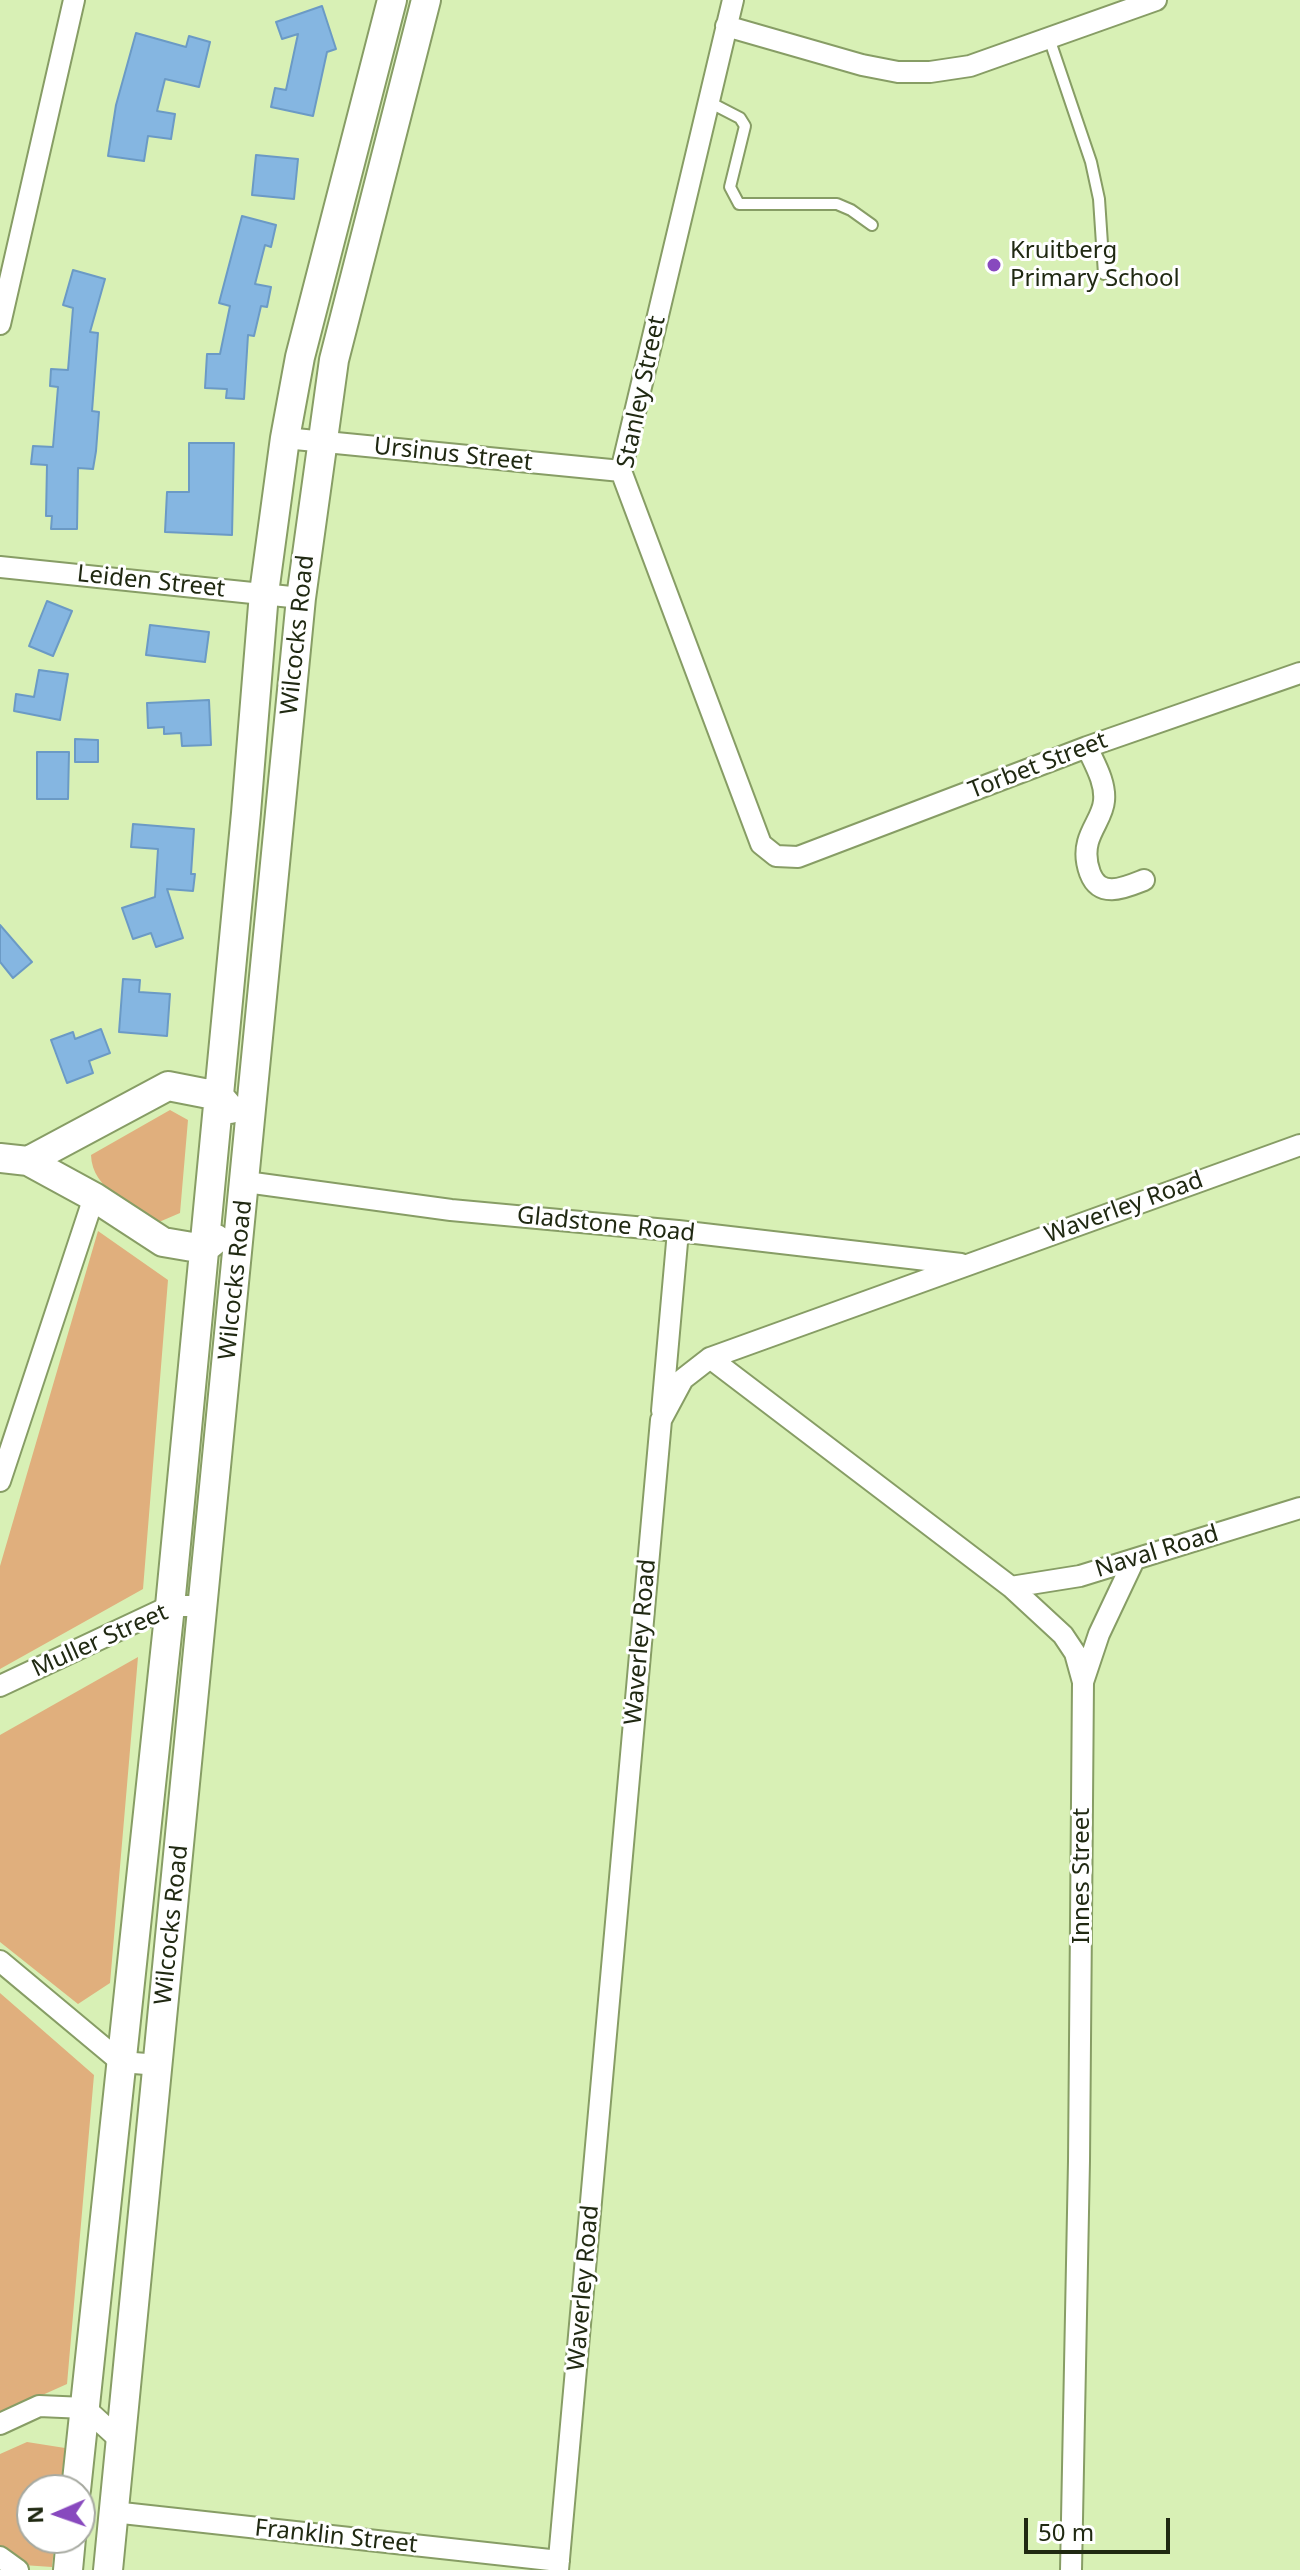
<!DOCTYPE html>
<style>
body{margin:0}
#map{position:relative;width:1300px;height:2570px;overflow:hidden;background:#d8f0b5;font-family:"Noto Sans",sans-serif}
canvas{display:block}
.north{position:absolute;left:16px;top:2474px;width:80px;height:80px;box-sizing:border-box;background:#fff;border:2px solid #a6a9a0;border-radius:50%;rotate:268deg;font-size:22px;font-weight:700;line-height:32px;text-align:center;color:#202912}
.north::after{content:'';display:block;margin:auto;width:28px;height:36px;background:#8849be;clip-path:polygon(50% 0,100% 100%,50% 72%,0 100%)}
.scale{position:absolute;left:1024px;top:2518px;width:146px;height:36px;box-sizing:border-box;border:4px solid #202912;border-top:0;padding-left:10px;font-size:24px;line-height:28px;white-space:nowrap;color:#202912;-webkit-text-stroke:6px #fff;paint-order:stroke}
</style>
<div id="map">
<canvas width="1300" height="2570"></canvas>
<div class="north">N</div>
<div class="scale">50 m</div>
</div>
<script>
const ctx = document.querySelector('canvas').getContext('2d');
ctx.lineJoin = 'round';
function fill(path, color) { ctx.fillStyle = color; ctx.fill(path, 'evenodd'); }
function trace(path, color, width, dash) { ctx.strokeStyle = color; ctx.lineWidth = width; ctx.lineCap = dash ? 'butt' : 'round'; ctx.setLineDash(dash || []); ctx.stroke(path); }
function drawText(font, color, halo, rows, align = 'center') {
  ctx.font = font + ' "Noto Sans",sans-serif'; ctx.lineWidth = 6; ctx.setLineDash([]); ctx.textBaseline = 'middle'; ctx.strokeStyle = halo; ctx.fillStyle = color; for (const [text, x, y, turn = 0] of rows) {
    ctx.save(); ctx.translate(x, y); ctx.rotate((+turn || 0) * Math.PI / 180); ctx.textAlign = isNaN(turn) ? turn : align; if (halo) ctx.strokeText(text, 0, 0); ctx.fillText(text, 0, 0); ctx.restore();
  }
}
const green = new Path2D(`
 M 170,1110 L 188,1120 L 180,1213 L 159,1222 C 132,1205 92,1190 91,1155 Z
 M 98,1231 L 168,1280 L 143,1589 L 0,1669 L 0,1566 Z
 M 138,1657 L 110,1983 L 78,2004 L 0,1942 L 0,1735 Z
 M 0,1993 L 94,2075 L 67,2384 L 0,2414 Z
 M 27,2442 L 65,2448 L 60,2490 L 32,2490 L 32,2538 L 55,2538 L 52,2567 L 23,2565 L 0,2548 L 0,2454 Z`);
const building = new Path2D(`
 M 322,6 L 336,49 L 327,52 L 313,116 L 271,107 L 275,88 L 286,90 L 298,34 L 282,39 L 276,22 Z
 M 136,33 L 186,47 L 189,36 L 210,42 L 199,87 L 165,79 L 157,111 L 175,114 L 171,139 L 148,136 L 144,161 L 108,156 L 116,105 Z
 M 256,155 L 298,159 L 294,199 L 252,195 Z
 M 242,216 L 276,225 L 271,247 L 265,245 L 255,284 L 271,287 L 267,307 L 261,306 L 254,336 L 248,335 L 244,399 L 226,398 L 227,389 L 205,388 L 207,354 L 220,354 L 230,306 L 219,303 Z
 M 73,270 L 105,279 L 90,332 L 98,333 L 92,411 L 99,412 L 96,451 L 93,469 L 78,468 L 77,529 L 51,529 L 52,516 L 46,516 L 47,465 L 31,464 L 33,446 L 53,447 L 58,387 L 50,386 L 51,369 L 68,370 L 73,308 L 63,305 Z
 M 189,443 L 234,443 L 232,535 L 165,532 L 167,492 L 189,492 Z
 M 47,601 L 72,611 L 53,656 L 29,646 Z
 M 150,625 L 209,632 L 205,662 L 146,655 Z
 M 39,670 L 68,674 L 60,720 L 14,711 L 16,694 L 34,697 Z
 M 209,700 L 211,745 L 182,746 L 181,733 L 164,734 L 164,727 L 148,728 L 147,703 Z
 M 75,739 L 98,740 L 98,762 L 75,762 Z
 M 37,752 L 69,752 L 68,799 L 37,799 Z
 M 133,824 L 194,829 L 191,874 L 195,874 L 193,891 L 167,889 L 183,938 L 156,947 L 151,933 L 133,939 L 122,908 L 155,897 L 158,849 L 131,847 Z
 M 0,925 L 32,962 L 13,978 L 0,962 Z
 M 123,979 L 140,980 L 139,992 L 170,994 L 167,1036 L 119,1032 Z
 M 101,1029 L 110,1053 L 89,1061 L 93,1073 L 67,1083 L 51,1040 L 73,1032 L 75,1039 Z`);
const lane = new Path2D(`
 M 1049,38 L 1091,162 L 1099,199 L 1104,274
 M 709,102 L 740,118 L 745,126 L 730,187 L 739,204 L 837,204 L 851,210 L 872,225`);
const street = new Path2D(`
 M 733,0 L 621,471 L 761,844 L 776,856 L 798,857 L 1087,747 L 1300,673
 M 726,26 L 862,65 L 898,72 L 930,72 L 970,66 L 1156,0
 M 0,324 L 74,0
 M 285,438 L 621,471
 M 0,567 L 301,598
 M 1087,747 C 1094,763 1106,782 1104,801 C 1103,815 1092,827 1088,842 C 1085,853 1086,862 1090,873 C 1100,899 1124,888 1144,880
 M 246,1182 L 451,1210 L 678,1231 L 961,1264
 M 710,1358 L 1011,1587 L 1063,1635 L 1075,1653 L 1083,1682 L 1079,2161 L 1071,2570
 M 662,1411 L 678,1231
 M 0,1481 L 94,1197
 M 1011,1587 L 1080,1576 L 1300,1508
 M 1083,1682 L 1099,1634 L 1134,1560
 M 0,1686 L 170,1606 L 203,1606
 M 0,1961 L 121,2062 L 159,2065
 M 0,2424 L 39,2406 L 85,2408 L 120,2440
 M 113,2512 L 559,2561
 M 0,2557 L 18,2570
 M 558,2570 L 661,1420 L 683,1379 L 710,1358 L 1300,1145`);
const secondary = new Path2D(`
 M 0,1158 L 28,1161 L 94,1197 L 163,1242 L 204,1249 L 216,1239
 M 28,1161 L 168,1086 L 219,1096 L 230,1109
 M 76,2490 L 170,1606 L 246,813 L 264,593 L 285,438 L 300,357 L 392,0
 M 68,2570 L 71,2538
 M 108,2570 L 301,598 L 334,360 L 426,0`);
const markers = [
 [994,265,8,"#8849be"]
];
const poiNames = [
 ["Kruitberg",1010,251],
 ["Primary School",1010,279]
];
const streetNames = [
 ["Stanley Street",642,392,-78],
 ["Ursinus Street",453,455,6],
 ["Leiden Street",151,582,6],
 ["Wilcocks Road",298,635,-84],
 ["Torbet Street",1038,766,-21],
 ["Waverley Road",1124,1208,-20],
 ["Gladstone Road",606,1225,6],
 ["Wilcocks Road",236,1280,-84],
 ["Naval Road",1157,1552,-17],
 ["Muller Street",100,1641,-24],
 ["Waverley Road",641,1642,-85],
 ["Innes Street",1082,1876,-90],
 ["Wilcocks Road",172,1925,-84],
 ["Waverley Road",584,2288,-85],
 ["Franklin Street",336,2537,6]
];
fill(green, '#e0af7d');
fill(building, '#85b6e1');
trace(building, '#6b9ac5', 2);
trace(lane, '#879d65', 14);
trace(street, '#879d65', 24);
trace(secondary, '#879d65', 32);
trace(lane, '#fff', 10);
trace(street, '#fff', 20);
trace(secondary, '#fff', 28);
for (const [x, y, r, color] of markers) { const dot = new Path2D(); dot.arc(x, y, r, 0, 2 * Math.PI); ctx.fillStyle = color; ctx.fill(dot); trace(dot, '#fff', 3); }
drawText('24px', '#202912', '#fff', poiNames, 'left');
drawText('24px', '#202912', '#fff', streetNames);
</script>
